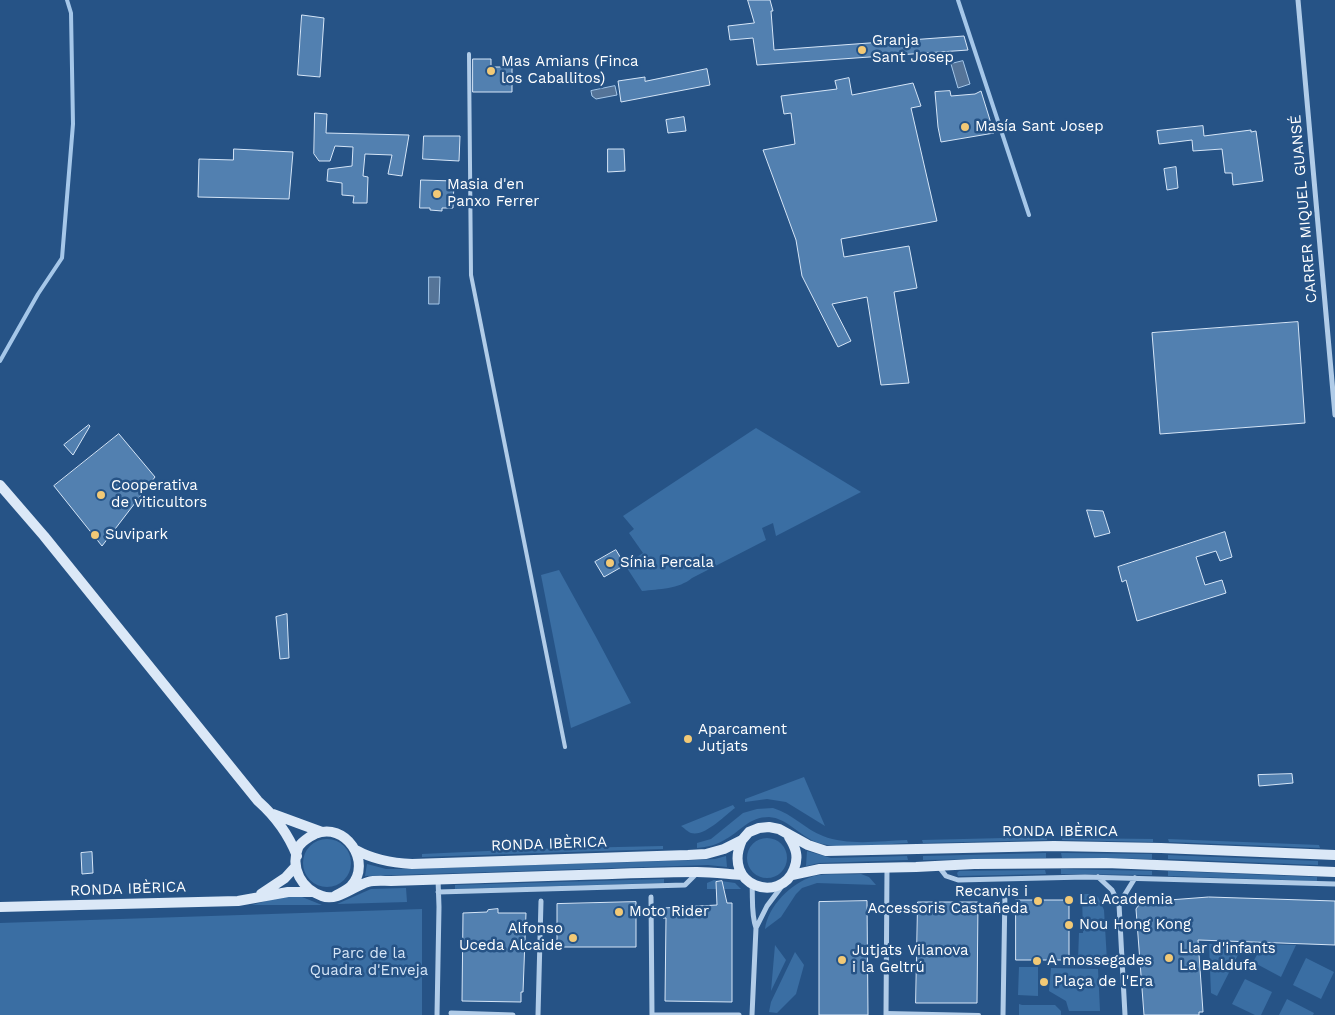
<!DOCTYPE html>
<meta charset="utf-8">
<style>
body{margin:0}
canvas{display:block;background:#265386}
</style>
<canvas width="1335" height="1015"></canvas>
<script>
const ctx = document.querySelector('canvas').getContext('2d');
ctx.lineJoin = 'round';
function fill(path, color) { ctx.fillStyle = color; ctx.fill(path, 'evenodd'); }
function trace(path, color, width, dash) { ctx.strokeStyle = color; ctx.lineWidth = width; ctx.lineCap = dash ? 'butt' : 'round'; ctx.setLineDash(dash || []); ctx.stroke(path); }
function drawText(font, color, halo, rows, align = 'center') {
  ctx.font = font + ' "Work Sans",sans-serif'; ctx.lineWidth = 5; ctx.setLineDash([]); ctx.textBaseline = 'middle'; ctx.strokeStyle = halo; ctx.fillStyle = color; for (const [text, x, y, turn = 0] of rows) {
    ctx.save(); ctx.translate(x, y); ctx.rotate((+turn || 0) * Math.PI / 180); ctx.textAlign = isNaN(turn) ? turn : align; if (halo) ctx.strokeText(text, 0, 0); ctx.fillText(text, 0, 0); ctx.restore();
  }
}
const green = new Path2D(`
 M 756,428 L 861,492 L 776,536 L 773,523 L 762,528 L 766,540 L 692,578 C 679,589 659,589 642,591 L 625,565 L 643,553 L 629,533 L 634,529 L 623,516 Z
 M 559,570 L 596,637 L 631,703 L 571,728 L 541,575 Z
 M 804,777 L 825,826 L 786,802 L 767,799 L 745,802 L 745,799 Z
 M 733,805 L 735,808 C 725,815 705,837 691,833 C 688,832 684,828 681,826 Z
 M 773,808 C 793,814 806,830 823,836 C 848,846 880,841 907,840 L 908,843 C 880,844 842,851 816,842 C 800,836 787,818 769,817 C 749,817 741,831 726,839 C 717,845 707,847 697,848 L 697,843 L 711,839 L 743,813 L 757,809 Z
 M 1047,837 L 1047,840 L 923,843 L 922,840 Z
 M747 858a20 20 0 1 1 40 0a20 20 0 1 1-40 0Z
 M 1062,838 L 1153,839 L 1153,842 L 1062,840 Z
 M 1168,839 L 1319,845 L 1320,848 L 1169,842 Z
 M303 863a24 24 0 1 1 48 0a24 24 0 1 1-48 0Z
 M 663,846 L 663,849 L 422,857 L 422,854 L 531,849 Z
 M 807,851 L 831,858 L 907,856 L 908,860 L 819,863 L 806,866 Z
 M 1046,853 L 1046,858 L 923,860 L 923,856 Z
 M 1061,853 L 1152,854 L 1152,859 L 1062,858 Z
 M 1168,855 L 1318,861 L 1318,865 L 1168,859 Z
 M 726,856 L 727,867 L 708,865 L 365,876 L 367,864 L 386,869 L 406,869 L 696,860 L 715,859 Z
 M 1061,869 L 1152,871 L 1152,875 L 1061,874 Z
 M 1045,870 L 1046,874 L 958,876 L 957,873 L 959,871 Z
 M 1168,871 L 1317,877 L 1317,881 L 1168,876 Z
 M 861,874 L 869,877 L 876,885 L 817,883 L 802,888 L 796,894 L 781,917 L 765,929 C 768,906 791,883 814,876 C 828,873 846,875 861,874 Z
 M 664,879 L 664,883 L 455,889 L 455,885 Z
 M 714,880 L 735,883 L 741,889 L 707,889 L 707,883 Z
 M 406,888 L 407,902 L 337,904 L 371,889 Z
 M 1082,894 L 1091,894 L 1098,897 L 1104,910 L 1107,961 L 1078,960 L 1079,933 L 1083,933 Z
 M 297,895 L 322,905 L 252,905 L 280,897 Z
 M 422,909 L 422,1015 L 0,1015 L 0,923 Z
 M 1209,944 L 1243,945 L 1217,996 L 1211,993 Z
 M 1263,944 L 1296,945 L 1281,977 L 1253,962 Z
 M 775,945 L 786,960 L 771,991 Z
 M 795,952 L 804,965 L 796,994 L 777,1013 L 769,1012 L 771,1002 Z
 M 1306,958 L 1334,972 L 1321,999 L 1293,985 Z
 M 1019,967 L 1038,967 L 1038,996 L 1018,995 Z
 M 1051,968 L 1098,969 L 1100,1011 L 1069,1011 L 1066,1001 L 1049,991 Z
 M 1245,979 L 1272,992 L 1261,1015 L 1255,1015 L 1232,1004 Z
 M 1287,999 L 1314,1013 L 1313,1015 L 1279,1015 Z
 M 1019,1004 L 1022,1005 L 1055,1005 L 1061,1011 L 1061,1015 L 1019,1015 Z`);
const water = new Path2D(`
 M 963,61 L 970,84 L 958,88 L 951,64 Z
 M 615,86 L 617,95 L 596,99 L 592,96 L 591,91 Z
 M 429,277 L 440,277 L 439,304 L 429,304 Z`);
const stream = new Path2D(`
 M 958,0 L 1029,215
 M 0,361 L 38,294 L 62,258 L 73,124 L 71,13 L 67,0`);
const building = new Path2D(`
 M 748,0 L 770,0 L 773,11 L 771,11 L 774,50 L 964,36 L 968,50 L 757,65 L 753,38 L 730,40 L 728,26 L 754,23 Z
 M 302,15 L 324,18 L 320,77 L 298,75 Z
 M 473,59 L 491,59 L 491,67 L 512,67 L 512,92 L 473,92 Z
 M 707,69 L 710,85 L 621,102 L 618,81 L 645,77 L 645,81 Z
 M 849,78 L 852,95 L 913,83 L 921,106 L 911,108 L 937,221 L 841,239 L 844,257 L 909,246 L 917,288 L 894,292 L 909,383 L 881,385 L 867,297 L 832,304 L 851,341 L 838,347 L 802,276 L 796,240 L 763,150 L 795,144 L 791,113 L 784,114 L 781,96 L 837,89 L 835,81 Z
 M 950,91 L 951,96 L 975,94 L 981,91 L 994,133 L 941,142 L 938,127 L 935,92 Z
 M 315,113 L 327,114 L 326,133 L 409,135 L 402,176 L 388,174 L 392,155 L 365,154 L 363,176 L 368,177 L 367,203 L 353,203 L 354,196 L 342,195 L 342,183 L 327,181 L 328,169 L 352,166 L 353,147 L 335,146 L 330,161 L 319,161 L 314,154 Z
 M 684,117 L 686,131 L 668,133 L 666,120 Z
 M 1203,126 L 1204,136 L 1251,130 L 1251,132 L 1256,131 L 1263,181 L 1233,185 L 1232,173 L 1225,173 L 1222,149 L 1193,151 L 1192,140 L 1159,144 L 1157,131 Z
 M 424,136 L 460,136 L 459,161 L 423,159 Z
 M 234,149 L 293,152 L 289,199 L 198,197 L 199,159 L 233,160 Z
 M 608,149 L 624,149 L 625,171 L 608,172 Z
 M 1176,167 L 1178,188 L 1167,190 L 1164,169 Z
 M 421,180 L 454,181 L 453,208 L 442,208 L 442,211 L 430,210 L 430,208 L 420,208 Z
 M 1298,322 L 1305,423 L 1160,434 L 1152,333 Z
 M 89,425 L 90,426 L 73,455 L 64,445 Z
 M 119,434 L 155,477 L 102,546 L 54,486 Z
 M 1087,510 L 1103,511 L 1110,533 L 1095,537 Z
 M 1225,532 L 1232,557 L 1220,561 L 1216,551 L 1196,557 L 1205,585 L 1222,580 L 1226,593 L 1137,621 L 1126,580 L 1122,582 L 1118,567 Z
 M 616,550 L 625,565 L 604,577 L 595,562 Z
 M 287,614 L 289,658 L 280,659 L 276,617 Z
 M 1292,774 L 1293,783 L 1259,786 L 1258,775 Z
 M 92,852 L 93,873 L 82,874 L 81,853 Z
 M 722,881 L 727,903 L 732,903 L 732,1002 L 665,1001 L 666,918 L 663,918 L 663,908 L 717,905 L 716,882 Z
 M 1209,897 L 1335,901 L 1335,945 L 1198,940 L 1203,1012 L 1199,1012 L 1199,1015 L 1144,1015 L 1136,909 L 1138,906 L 1145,902 Z
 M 1016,900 L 1069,900 L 1069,960 L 1016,960 Z
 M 867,901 L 868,1015 L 819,1015 L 819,902 Z
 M 636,902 L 636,947 L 557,947 L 557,904 Z
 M 918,902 L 978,902 L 977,1003 L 916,1003 Z
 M 498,909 L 498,913 L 526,913 L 523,992 L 521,992 L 521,1002 L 462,1001 L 463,913 L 487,912 L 488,910 Z`);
const lane = new Path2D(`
 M 469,54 L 471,275 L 565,747
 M 886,1013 L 979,1015`);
const street = new Path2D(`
 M 1298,0 L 1335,415
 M 939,867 L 946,876 L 958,880 L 1085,877 L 1335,884
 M 1098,877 L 1112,890 L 1119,904 L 1125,1015
 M 752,884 C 753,899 751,914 756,928 L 752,1015
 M 438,892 L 685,885 L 697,873
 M 651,897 L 652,1015
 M 1119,904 L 1135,878
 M 756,928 L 767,906 L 782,886
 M 451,1013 L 513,1015
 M 437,1015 L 439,907 L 438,879
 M 538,1015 L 541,901
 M 652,1015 L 739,1015
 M 886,1015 L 887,868
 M 1003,1015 L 1005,890`);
const secondary = new Path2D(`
 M 0,485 L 44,536 L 258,801 C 276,817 288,833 297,856
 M 273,814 L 322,832
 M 742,840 C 721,887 781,904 794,869 C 799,857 796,848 789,837
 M 356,850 C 374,860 392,863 412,864 L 688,855 L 706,854 L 724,849 L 742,840 L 749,832 L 759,828 L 769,827 L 779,829 L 808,845 L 826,851 L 1054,846 L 1161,848 L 1335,855
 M 792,875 L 820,869 L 916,867 L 974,864 L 1106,863 L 1335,872
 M 261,894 L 285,878 L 295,867
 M 335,896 C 340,893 347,890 351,886 C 373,862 345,821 315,834 C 310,836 300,843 298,848 C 290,869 302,889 322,896 C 337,902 354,886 368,882 C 375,880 383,881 391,881 C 454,879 516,877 579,875 C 618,874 658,872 697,872 C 712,872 727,874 742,875
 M 0,907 L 238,901 L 288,892 L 312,892`);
const markers = [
 [862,50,5,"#f2c976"],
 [491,71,5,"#f2c976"],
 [965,127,5,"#f2c976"],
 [437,194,5,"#f2c976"],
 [101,495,5,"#f2c976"],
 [95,535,5,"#f2c976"],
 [610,563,5,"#f2c976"],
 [688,739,5,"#f2c976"],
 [1069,900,5,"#f2c976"],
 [1038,901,5,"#f2c976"],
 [619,912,5,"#f2c976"],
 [1069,925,5,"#f2c976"],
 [573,938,5,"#f2c976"],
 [1169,958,5,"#f2c976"],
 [842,960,5,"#f2c976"],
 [1037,961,5,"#f2c976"],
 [1044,982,5,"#f2c976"]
];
const poiNames = [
 ["Granja",872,41],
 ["Sant Josep",872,58],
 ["Mas Amians (Finca",501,62],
 ["los Caballitos)",501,79],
 ["Masía Sant Josep",975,127],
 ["Masia d'en",447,185],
 ["Panxo Ferrer",447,202],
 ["Cooperativa",111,486],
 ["de viticultors",111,503],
 ["Suvipark",105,535],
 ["Sínia Percala",620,563],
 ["Aparcament",698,730],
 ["Jutjats",698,747],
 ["Recanvis i",1028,892,"right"],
 ["Accessoris Castañeda",1028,909,"right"],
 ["La Academia",1079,900],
 ["Moto Rider",629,912],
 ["Nou Hong Kong",1079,925],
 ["Alfonso",563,929,"right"],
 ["Uceda Alcaide",563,946,"right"],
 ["Llar d'infants",1179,949],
 ["La Baldufa",1179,966],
 ["Jutjats Vilanova",852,951],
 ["i la Geltrú",852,968],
 ["A mossegades",1047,961],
 ["Plaça de l'Era",1054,982]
];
const streetNames = [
 ["CARRER MIQUEL GUANSÉ",1304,209,-95],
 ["RONDA IBÈRICA",1060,832],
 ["RONDA IBÈRICA",549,844,-2],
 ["RONDA IBÈRICA",128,889,-2]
];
const parkNames = [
 ["Parc de la",369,954],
 ["Quadra d'Enveja",369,971]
];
fill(green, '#3a6ea3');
fill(water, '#557498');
trace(water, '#a5c7e9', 1);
trace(stream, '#a5c7e9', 4);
fill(building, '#5280b0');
trace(building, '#d5e5f7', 1);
trace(lane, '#b1cce8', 4);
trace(street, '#b1cce8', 5);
trace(secondary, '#dbe8f7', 10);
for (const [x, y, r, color] of markers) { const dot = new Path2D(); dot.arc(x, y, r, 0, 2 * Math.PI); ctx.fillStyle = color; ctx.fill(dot); trace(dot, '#265386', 2); }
drawText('15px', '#fff', '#265386', poiNames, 'left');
drawText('15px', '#fff', '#265386', streetNames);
drawText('15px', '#d5e5f7', '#265386', parkNames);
</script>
